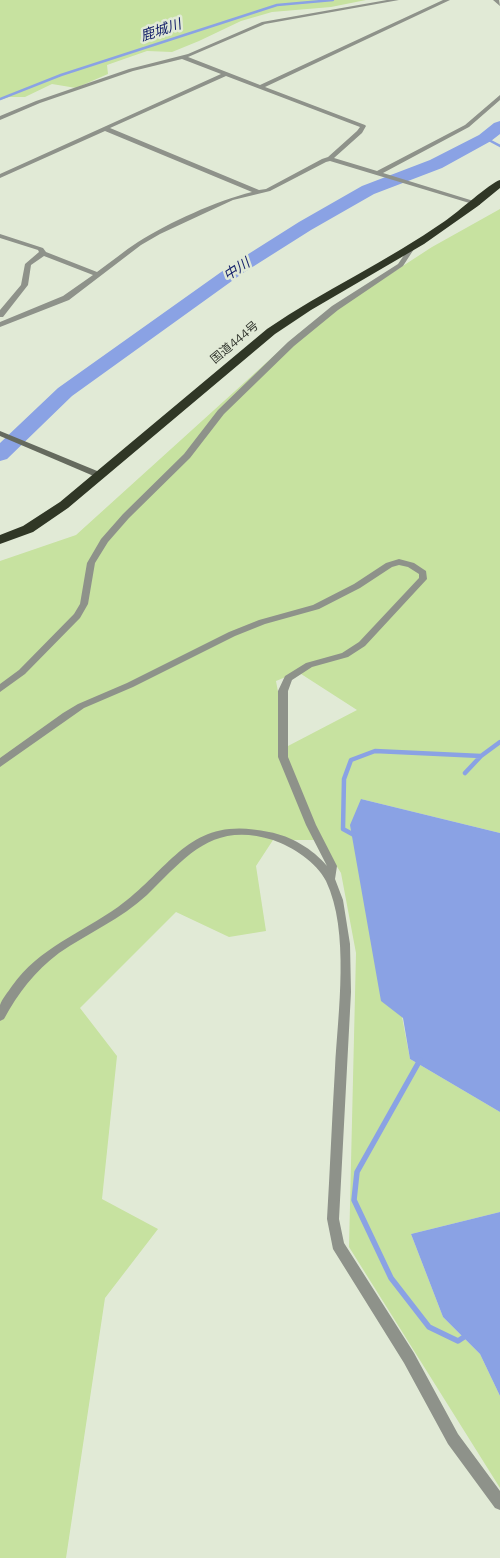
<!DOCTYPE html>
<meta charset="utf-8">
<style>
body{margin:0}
canvas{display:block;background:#e1ead6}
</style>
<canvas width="500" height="1558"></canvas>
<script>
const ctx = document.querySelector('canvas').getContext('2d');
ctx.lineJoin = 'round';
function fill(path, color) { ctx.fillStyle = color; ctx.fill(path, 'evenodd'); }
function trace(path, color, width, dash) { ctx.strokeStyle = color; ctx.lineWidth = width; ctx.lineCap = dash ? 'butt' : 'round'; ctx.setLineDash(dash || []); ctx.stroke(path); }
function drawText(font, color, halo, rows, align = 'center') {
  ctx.font = font + ' "DM Sans","Noto Sans JP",sans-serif'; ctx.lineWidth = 5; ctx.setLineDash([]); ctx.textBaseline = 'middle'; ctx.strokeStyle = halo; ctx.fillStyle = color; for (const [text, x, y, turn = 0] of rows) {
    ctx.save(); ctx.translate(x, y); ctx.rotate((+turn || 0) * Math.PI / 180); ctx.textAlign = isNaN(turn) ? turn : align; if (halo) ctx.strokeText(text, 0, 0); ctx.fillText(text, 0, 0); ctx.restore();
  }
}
const green = new Path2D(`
 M 0,0 L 366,0 L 331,7 L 272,12 L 241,21 L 199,41 L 172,52 L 147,51 L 107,65 L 108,74 L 76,88 L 52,84 L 25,97 L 9,97 L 0,100 Z
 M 500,209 L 500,833 L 361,799 L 410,1059 L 500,1112 L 500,1212 L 411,1234 L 443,1317 L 480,1354 L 500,1396 L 500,1488 L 349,1247 L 356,953 L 341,873 L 320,840 L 273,840 L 256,866 L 266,931 L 229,937 L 176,912 L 80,1008 L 117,1056 L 102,1199 L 158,1229 L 105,1298 L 66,1558 L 0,1558 L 0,561 L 76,535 L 298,334 L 432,247 ZM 298,672 L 357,710 L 288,746 L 276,681 Z`);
const water = new Path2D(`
 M 361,799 L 500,833 L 500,1112 L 410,1059 L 403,1018 L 381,1001 L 350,825 Z
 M 500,1212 L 500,1396 L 480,1354 L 443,1317 L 411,1234 Z`);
const streamFar2 = new Path2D(`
 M 0,99 L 61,75 L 277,5 L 333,0
 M 485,138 L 500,146`);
const streamFar1 = new Path2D(`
 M 465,773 L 481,756 L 500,742
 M 354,835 L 343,829 L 344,779 L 351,760 L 375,751 L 481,756`);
const stream = new Path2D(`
 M 420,1060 L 357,1172 L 354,1200 L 391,1278 L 429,1327 L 458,1341 L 467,1335`);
const river = new Path2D(`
 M 500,121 L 500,134 L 491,141 L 442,168 L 374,194 L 311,230 L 243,273 L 72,396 L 7,459 L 0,461 L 0,443 L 58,388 L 231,265 L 299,222 L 362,186 L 430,160 L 479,135 L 494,123 Z`);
const street = new Path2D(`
 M 387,0 L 399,0 L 265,24 L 188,57 L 260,85 L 443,0 L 450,0 L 265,87 L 365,125 L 366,126 L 362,133 L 334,158 L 377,171 L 465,125 L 500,95 L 500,100 L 469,127 L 383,173 L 480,203 L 480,205 L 476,205 L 330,161 L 326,162 L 270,191 L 233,200 L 160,234 L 141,245 L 69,300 L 0,327 L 0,322 L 63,296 L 93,275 L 44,256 L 31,265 L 28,285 L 3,317 L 0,317 L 0,310 L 21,285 L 25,264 L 39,252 L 38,250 L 0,238 L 0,234 L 43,248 L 46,252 L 97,272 C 111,262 124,251 138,242 C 170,222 216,201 252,192 L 105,131 L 0,178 L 0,174 L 221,74 L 182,59 L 133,71 L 40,103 L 0,120 L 0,116 L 36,101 L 129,69 L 188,54 L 262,22 ZM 226,76 L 360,127 L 357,131 L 328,157 L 322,159 L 266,189 L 259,190 L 110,128 Z
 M 493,0 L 499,0 L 500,6 Z
 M 411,245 L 416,246 L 403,266 L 338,310 L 294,346 L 224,414 L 190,458 L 129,518 L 108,542 L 95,563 L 88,604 L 80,618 L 25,674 L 0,692 L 0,684 L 19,670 L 74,614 L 80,604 L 87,563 L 101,539 L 123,514 L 184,454 L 218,410 L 288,342 L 332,306 L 398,264 Z
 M 399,559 L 414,563 L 426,571 L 427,579 L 365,646 L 348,657 L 312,667 L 292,680 L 288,691 L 288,757 L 316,825 L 337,866 L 335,879 L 343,900 L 350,944 L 351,992 L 339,1219 L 344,1243 L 414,1353 L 458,1434 L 500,1491 L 500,1510 L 495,1508 L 448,1444 L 404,1363 L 333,1249 L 327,1219 C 330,1169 332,1118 335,1068 C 338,1013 350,931 326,881 C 316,862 293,847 273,840 C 212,821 186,857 147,895 C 121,919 88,933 59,953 C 35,971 18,993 4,1019 L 0,1021 C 0,1016 0,1010 0,1005 C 2,999 8,992 12,986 C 39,948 81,933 118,907 C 173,867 189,814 269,832 C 291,836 313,849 327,866 L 306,825 L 278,757 L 278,691 L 285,676 L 306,663 L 342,653 L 359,642 L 419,578 L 419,574 L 408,567 L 399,565 L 392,567 L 360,588 L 319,609 L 265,624 L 235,636 L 133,687 L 84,708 L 0,767 L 0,758 L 63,713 L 78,704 L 127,683 L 229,632 L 259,620 L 313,605 L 354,584 L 386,563 Z`);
const secondary = new Path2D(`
 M 0,431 L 102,473 L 103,475 L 102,477 L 96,477 L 0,436 Z`);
const highway = new Path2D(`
 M 500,180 L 500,188 L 478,206 L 424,244 L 311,310 L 275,334 L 68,508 L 33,532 L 0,544 L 0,535 L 23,526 L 60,502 L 267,329 C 324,290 388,261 445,221 C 457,213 490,183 500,180 Z`);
const farStreetnames = [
 ["国道444号",235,343,-40]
];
const farWaternames = [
 ["鹿城川",161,31,-18],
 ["中川",237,270,-33]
];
fill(green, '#c7e2a0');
fill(water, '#8aa2e4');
trace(streamFar2, '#8aa2e4', 2.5);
trace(streamFar1, '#8aa2e4', 4.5);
trace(stream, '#8aa2e4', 5.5);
fill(river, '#8aa2e4');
fill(street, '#8e928a');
fill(secondary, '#656a5e');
fill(highway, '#303726');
drawText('12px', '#33372f', '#e1ead6', farStreetnames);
drawText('italic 14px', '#121e69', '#e1ead6', farWaternames);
</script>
